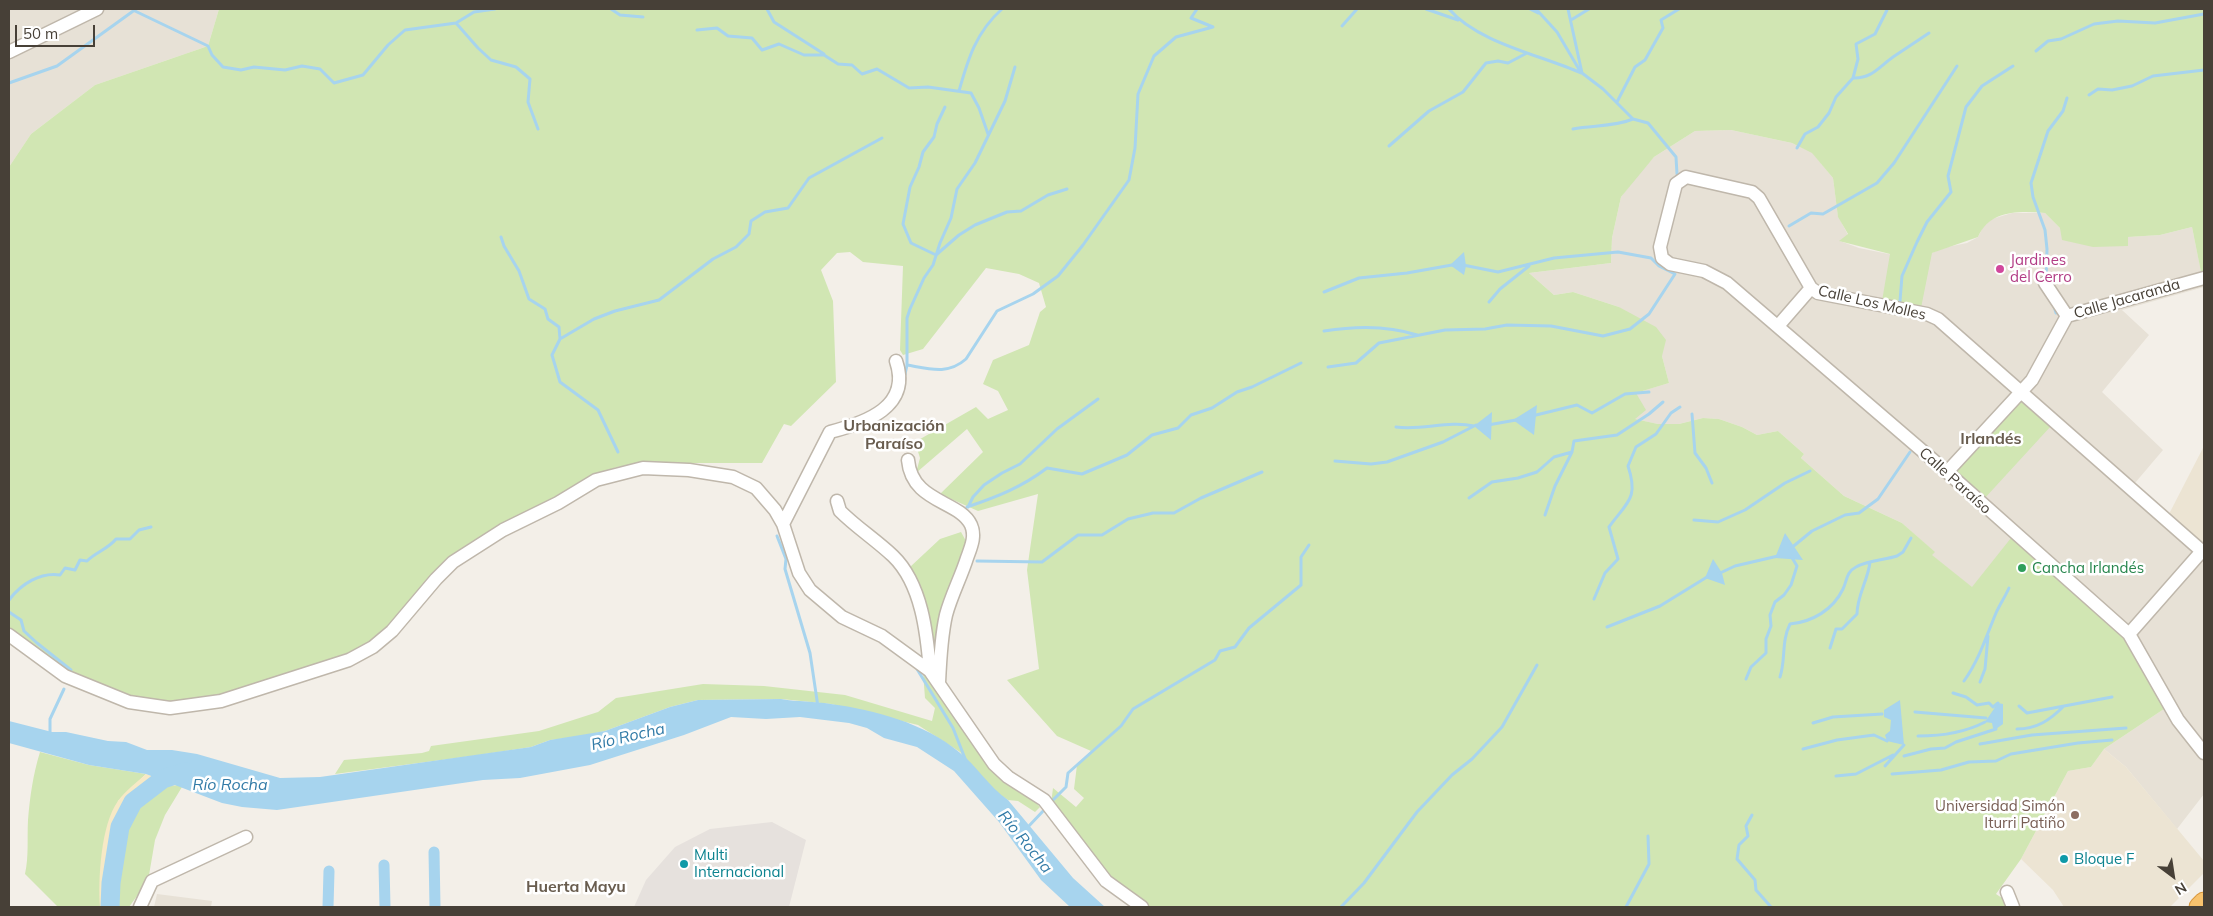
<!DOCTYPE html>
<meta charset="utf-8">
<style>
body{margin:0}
#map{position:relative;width:2213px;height:916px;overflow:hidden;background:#f3efe8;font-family:Mulish,sans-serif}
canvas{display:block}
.frame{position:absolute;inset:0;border:10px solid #474037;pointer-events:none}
.north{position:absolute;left:2148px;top:851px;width:50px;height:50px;-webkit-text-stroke:4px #fff;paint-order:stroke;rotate:149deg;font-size:14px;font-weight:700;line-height:20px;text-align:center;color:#474037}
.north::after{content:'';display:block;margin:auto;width:18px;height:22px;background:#474037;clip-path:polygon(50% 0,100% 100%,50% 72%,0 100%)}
.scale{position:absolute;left:15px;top:25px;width:80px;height:22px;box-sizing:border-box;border:2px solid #474037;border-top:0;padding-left:6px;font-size:15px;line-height:18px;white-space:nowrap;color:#474037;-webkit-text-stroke:4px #fff;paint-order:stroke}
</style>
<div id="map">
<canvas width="2213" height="916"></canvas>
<div class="frame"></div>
<div class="north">N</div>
<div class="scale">50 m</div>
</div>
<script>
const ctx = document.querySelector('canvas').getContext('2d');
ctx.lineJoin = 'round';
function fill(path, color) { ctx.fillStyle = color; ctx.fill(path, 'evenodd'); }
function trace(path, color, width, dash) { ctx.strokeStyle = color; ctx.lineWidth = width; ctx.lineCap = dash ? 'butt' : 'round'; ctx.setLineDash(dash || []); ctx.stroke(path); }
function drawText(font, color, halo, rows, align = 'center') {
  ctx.font = font + ' Mulish,sans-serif'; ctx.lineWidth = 5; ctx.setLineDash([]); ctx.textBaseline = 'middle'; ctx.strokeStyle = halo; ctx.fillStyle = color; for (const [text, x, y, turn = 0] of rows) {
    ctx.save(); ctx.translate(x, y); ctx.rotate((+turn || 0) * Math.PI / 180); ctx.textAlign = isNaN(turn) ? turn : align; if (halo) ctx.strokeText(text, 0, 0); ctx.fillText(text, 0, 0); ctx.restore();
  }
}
const residential = new Path2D(`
 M 9,9 L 219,9 L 208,46 L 95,85 L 31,134 L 9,167 Z
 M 1731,130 L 1792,143 L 1812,152 L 1833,178 L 1838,216 L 1848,235 L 1840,241 L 1859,248 L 1918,260 L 1942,248 L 1967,243 L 1978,237 L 1984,225 L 1992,219 L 2012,213 L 2045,213 L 2060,228 L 2128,246 L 2127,237 L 2160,235 L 2192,227 L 2201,271 L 2204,271 L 2204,287 L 2122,310 L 2149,335 L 2102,392 L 2163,450 L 2135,483 L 2204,544 L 2204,794 L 2177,829 L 2126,767 L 2104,749 L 2164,709 L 1989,568 L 1972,588 L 1931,555 L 1934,552 L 1902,523 L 1844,496 L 1801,458 L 1804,454 L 1778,431 L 1757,435 L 1742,427 L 1719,419 L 1703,418 L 1679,424 L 1658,424 L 1634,419 L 1635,393 L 1669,383 L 1662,356 L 1619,307 L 1573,292 L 1554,295 L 1529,273 L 1611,263 L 1612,238 L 1621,197 L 1637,175 L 1654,157 L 1695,131 Z
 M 157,894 L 212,901 L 211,907 L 154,907 Z`);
const industrial = new Path2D(`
 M 772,822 L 806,840 L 789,907 L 634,907 L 646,880 L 675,847 L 710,829 Z`);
const education = new Path2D(`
 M 2204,446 L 2204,544 L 2169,514 Z
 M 2104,749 L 2126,767 L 2204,861 L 2204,873 L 2170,907 L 2064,907 L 2053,890 L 2021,859 L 2068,771 L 2091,767 Z`);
const green = new Path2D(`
 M 219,9 L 2204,9 L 2204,271 L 2201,272 L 2192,227 L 2160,235 L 2128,237 L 2128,246 L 2093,247 L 2062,240 L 2060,228 L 2045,213 C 2018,211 1990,210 1978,237 L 1932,253 L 1921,308 L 1882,301 L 1890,254 L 1839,241 L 1848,234 L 1838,217 L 1833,178 L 1812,153 L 1792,143 L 1731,130 L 1695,131 L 1654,157 L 1621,197 L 1612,238 L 1611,263 L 1529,273 L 1554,295 L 1573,292 L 1619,307 L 1656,327 L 1666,340 L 1662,356 L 1669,383 L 1636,393 L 1646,410 L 1635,419 L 1658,424 L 1679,424 L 1703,418 L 1719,419 L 1742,427 L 1757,435 L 1778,431 L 1804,454 L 1801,458 L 1844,496 L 1902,523 L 1935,552 L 1932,555 L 1972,587 L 2011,538 L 2125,638 L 2164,709 L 2104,749 L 2091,767 L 2068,771 L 2021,859 L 1996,894 L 2008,902 L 2004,907 L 1149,907 L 1104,875 L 1051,804 L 1053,788 L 1076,807 L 1084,798 L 1074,789 L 1077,765 L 1091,751 L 1057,736 L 1007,680 L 1039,669 L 1027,570 L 1038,494 L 978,511 L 940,494 L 983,452 L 967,429 L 916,473 L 920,458 L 915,442 L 976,407 L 988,419 L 1008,410 L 998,391 L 983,384 L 993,360 L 1029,345 L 1040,312 L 1046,307 L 1039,283 L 1019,274 L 986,268 L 923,349 L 903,355 L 900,350 L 903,266 L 863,262 L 850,252 L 837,253 L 821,270 L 833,301 L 836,382 L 791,426 L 784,424 L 762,463 L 649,463 L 617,467 L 592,475 L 553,500 L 511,519 L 468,544 L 437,570 L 389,629 L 364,648 L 338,660 L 219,698 L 177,703 L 155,702 L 120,695 L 83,679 L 61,667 L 27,641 L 9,630 L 9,167 L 31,134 L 95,85 L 208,46 Z
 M 2020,401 L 2051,426 L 1984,499 L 1956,472 Z
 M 961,532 L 966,541 L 965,554 L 934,657 L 926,605 L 910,567 L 940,539 Z
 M 923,672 L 949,707 L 1040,807 L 1035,812 L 1018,801 L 1008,800 L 994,791 L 960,752 L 918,725 L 831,704 L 781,699 L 698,700 L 670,707 L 605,731 L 577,737 L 550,740 L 531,747 L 472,756 L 335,774 L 344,760 L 422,753 L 429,751 L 431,746 L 539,731 L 598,712 L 616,698 L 703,684 L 764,686 L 845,695 L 932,721 L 935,708 L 925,698 Z
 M 40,752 L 89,765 L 146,774 L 118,801 L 100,907 L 58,907 L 25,874 C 29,856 27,839 28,820 C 30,796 33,775 40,752 Z
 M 177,785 L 182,787 L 165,815 L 155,840 L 148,881 L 129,907 L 115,907 C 117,869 116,812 155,790 C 161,787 170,786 177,785 Z`);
const sand = new Path2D(`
 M 146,774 L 177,785 C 170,786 161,787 155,790 C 116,812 117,869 115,907 L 100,907 C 98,879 101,824 118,801 C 125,791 137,782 146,774 Z`);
const water = new Path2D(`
 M 1464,252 L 1466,266 L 1464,275 L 1450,265 Z
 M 1537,405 L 1534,435 L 1513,420 Z
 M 1492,412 L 1491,440 L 1474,426 Z
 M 1785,533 L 1803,560 L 1775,558 Z
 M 1713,559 L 1722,573 L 1725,585 L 1705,578 Z
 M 781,699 C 798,702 814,701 831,704 C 875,710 924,723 959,752 C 977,766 989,787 1008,800 L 1073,878 L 1105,907 L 1070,907 L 1041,880 L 999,822 L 954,771 L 917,747 L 884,738 L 867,728 L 849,723 L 800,717 L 766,719 L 731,717 L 684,735 L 590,765 L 520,778 L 483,780 L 277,810 L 242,807 L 222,803 L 146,774 L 89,765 L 9,743 L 9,721 L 52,732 L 66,732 L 108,741 L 126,742 L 147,750 L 172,750 L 197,754 L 280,778 L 320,777 L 531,747 L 550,740 L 605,731 L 670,707 L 698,700 Z
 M 1900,700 L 1904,745 L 1887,741 L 1885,735 L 1890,731 L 1891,720 L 1884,717 L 1884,710 Z
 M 1998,703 L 2003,704 L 2003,724 L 1996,729 L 1993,728 L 1992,723 L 1985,722 Z`);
const stream = new Path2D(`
 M 611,9 L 620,15 L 643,17
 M 767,9 L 774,22 L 824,54
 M 1426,9 L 1458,20
 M 1449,9 C 1478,43 1541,55 1581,73
 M 1530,9 L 1538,13
 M 1536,9 L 1557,32 L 1580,71
 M 1568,9 L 1582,73 L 1603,89 L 1633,119 L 1648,123 L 1676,157 L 1677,174
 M 135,11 L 208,46 L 212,55 L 223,67 L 241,70 L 254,67 L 285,70 L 302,66 L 320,69 L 334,83 L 363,75 L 388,45 L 405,30 L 456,23 L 474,12 L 495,9
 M 1571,20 L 1589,9
 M 456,23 L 478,48 L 491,60 L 516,67 L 530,79 L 528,102 L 538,129
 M 1342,26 L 1357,9
 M 697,30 L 717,28 L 728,36 L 752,38 L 762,50 L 779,44 L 804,55 L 824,55 L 838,64 L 852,65 L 862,74 L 877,69 L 909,88 L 928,87 L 971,93 L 979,108 L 988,134
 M 2036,51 L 2048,41 L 2061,39 L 2094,24 L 2118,21 L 2155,23 L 2204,14
 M 1853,78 L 1858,59 L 1856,44 L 1875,34 L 1887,10
 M 9,83 L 57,66 L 136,9
 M 959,91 C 968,59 976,32 1002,9
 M 2089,95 L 2098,89 L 2112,90 L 2132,86 L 2153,76 L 2204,70
 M 1617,102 L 1635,67 L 1645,60 L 1663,28 L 1661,20 L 1679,9
 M 945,107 L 937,124 L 934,137 L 923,152 L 919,167 L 910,187 L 903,224 L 911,243 L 936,255 L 959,235 L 975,225 L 1007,212 L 1021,211 L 1048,195 L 1067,189
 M 1573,129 C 1593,125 1614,127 1633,119
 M 1389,146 L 1429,111 L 1463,92 L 1486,63 L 1498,61 L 1508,63 L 1527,53
 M 1797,148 L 1805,134 L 1818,127 L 1829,113 L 1836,97 L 1853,78 C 1871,79 1879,67 1893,57 C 1905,49 1917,41 1929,33
 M 1789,226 L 1811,213 L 1823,214 L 1877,183 L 1894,163 L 1957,66
 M 501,237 L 504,246 L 519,271 L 529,299 L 545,309 L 548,319 L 559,327 L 560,339 L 552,355 L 560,382 L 598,410 L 618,452
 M 2046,281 L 2047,249 L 2045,230 L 2033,197 L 2031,183 L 2048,131 L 2063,111 L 2067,98
 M 1324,292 L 1359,278 L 1407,273 L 1452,265
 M 1900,301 L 1902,276 L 1917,242 L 1927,222 L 1951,192 L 1948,176 L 1966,107 L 1982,86 L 2013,66
 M 1489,302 L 1500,289 L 1529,266
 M 2054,306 L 2056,313
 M 1324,331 C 1355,326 1387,325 1417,335
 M 560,339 L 594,319 L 615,311 L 659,300 L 713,259 L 736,247 L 749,234 L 751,221 L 765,212 L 788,208 L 809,178 L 882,138
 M 907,365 C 930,369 948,375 966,359 L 997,311 L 1033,294 L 1058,276 L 1083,245 L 1129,180 L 1135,148 L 1138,94 L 1154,56 L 1176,37 L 1213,27 L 1191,18 L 1197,9
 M 1328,367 L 1356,363 L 1379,343 L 1445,330 L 1485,329 L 1507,325 L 1551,326 L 1603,336 L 1630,329 L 1649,314 L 1675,274 L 1659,266 L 1651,258 L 1618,252 L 1554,258 L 1498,272 L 1463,265
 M 904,379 L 907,365 L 907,318 L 910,309 L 924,278 L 933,265 L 940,243 L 951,218 L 957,189 L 975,163 L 1005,101 L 1015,67
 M 1692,414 L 1695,453 L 1706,468 L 1712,483
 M 1532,416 L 1577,405 L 1592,413 L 1625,394 L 1649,392
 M 1488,425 L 1516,420
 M 1396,427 C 1422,431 1448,420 1474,426
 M 1335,461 L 1371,464 L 1387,462 L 1443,442 L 1476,425
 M 1469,498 L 1492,482 L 1518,478 L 1537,472 L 1554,457 L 1572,452 L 1574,441 L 1617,435 L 1649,414 L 1663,402
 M 967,507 C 997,497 1022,487 1047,468 L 1082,474 L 1127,455 L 1152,435 L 1178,428 L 1191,415 L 1212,408 L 1237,392 L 1252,387 L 1301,363
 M 968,507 L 973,497 L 984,485 L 1002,473 L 1020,464 L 1057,429 L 1098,399
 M 1545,515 L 1555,486 L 1572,452
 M 1694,520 L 1718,522 L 1745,510 L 1785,483 L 1810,471
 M 777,536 L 786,559 L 785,569 L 810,653 L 818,707
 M 1790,549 L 1812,531 L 1845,515 L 1859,513 L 1878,499 L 1910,452
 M 977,561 L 1042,562 L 1078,535 L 1102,535 L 1128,519 L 1153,513 L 1174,513 L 1201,498 L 1262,472
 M 1718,574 L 1735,566 L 1778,556
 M 1594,599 L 1605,573 L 1618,559 L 1609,527 C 1627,502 1639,499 1628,466 L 1636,447 L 1656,434 L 1671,413 L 1680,407
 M 9,600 C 21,584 40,572 60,575 L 65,568 L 75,570 L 80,560 L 87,561 C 96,552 108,549 116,539 L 130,539 L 139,530 L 151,527
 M 9,612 L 21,620 L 24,631 L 37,643 L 71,670
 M 1607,627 L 1660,606 L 1707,577
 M 1830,648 L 1836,629 L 1842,629 L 1857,614 C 1857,596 1868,580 1870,562
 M 917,669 L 953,728 L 966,761
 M 1780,677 C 1786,659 1781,642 1790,624 C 1812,622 1833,610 1843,589 C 1847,581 1846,572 1856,567 C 1868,560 1885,560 1897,556 L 1903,552 L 1911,538
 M 1746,679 L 1751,667 L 1766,653 L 1766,639 L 1771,626 L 1770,615 L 1775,602 L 1784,595 L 1791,585 L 1797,566 L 1791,556
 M 1964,681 C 1979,660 1986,637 1996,613 C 2000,604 2005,597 2009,588
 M 1980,682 L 1985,669 L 1988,636
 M 1953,693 L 1966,697 L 1977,705 L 1989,703 L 1993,707 L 1998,703
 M 2019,706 L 2027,713 L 2112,697
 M 1915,712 L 1986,718
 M 1813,723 L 1833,717 L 1882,714
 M 2017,729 C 2037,729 2050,720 2064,706
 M 50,735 L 50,719 L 64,689
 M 1918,736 C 1941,736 1964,733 1985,722
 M 1980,744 L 2032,735 L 2126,728
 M 1803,749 L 1837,740 L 1874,735 L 1887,741
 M 1904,756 L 1931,749 L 1945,748 L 1956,742 L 1996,729
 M 1885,766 L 1904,745
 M 1892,774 L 1941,770 L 1969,762 L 1996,761 L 2011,754 L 2078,743 L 2112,740
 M 1836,776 L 1856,774 L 1893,755
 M 1051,802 L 1066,787 L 1068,773 L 1121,726 L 1133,709 L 1215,660 L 1220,651 L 1235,647 L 1249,628 L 1301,585 L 1301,557 L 1309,545
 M 1752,815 L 1746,826 L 1748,836 L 1739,845 L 1737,859 L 1755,880 L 1756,890 L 1771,907
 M 1027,828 L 1045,809
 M 1341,907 L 1364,883 L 1417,812 L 1452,775 L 1472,759 L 1502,727 L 1537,665
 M 1626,907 L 1649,864 L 1648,836`);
const canal = new Path2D(`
 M 434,852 L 435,907
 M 384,865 L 385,907
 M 328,907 L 329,871`);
const river = new Path2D(`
 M 110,907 L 111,883 L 120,827 L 133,802 L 163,779 L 185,772`);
const minor = new Path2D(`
 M 9,52 L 97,9
 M 2045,283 L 2067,316
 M 1778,326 L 1811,288
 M 908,460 C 912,503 959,500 971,525 C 976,536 971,547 967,558 C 961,577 951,596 946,615 C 941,637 940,660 939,683
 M 1947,472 L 2032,380 L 2067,316 L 2204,278
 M 837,501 L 840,511 C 856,527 876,540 893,556 C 922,584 927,634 930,671
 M 783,524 L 830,432 C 865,423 912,407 896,361
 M 2204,553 L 1938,319 L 1927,314 L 1818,293 L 1811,288 L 1759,198 L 1752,192 L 1686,177 L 1676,184 L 1660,247 L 1662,258 L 1670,264 L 1704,271 L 1727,283 L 1947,472 L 2129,634 L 2178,720 L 2204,753
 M 2129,634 L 2202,551
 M 9,635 L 65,676 L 129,702 L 170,708 L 221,701 L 349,660 L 373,647 L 392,631 L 436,579 L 453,562 L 503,530 L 558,503 L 596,480 L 643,468 L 689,470 L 733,477 L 756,488 L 775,510 L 783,524 L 799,573 L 810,590 L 842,617 L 882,636 L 930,671 L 994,764 L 1008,777 L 1044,800 L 1106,881 L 1142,907
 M 2007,892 L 2013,907
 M 140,907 L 152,881 L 246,837`);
const highway = new Path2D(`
 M 2199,907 L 2204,902`);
const markers = [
 [2000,269,5,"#d1479c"],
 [2022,568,5,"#2e9e5b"],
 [2075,815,5,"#8d6e63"],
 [2064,859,5,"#0f9aa8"],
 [684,864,5,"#0f9aa8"]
];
const hotelNames = [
 ["Jardines",2010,260],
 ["del Cerro",2010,277]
];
const streetNames = [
 ["Calle Jacaranda",2127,299,-16],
 ["Calle Los Molles",1872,303,13],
 ["Calle Paraíso",1955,481,42]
];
const leisureNames = [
 ["Cancha Irlandés",2032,568]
];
const educationNames = [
 ["Universidad Simón",2065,806],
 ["Iturri Patiño",2065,823]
];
const cultureNames = [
 ["Multi",694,855],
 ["Internacional",694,872],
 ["Bloque F",2074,859]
];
const neighbourhoodNames = [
 ["Urbanización",894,426],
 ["Paraíso",894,444],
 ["Irlandés",1991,439],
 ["Huerta Mayu",576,887]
];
const waterNames = [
 ["Río Rocha",628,737,-13],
 ["Río Rocha",230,785],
 ["Río Rocha",1025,842,51]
];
fill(residential, '#e7e1d6');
fill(industrial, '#e6e1dd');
fill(education, '#ece4d3');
fill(green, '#d1e6b3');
fill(sand, '#f6e9c6');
fill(water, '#a7d4ee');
trace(stream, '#a7d4ee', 3);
trace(canal, '#a7d4ee', 11);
trace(river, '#a7d4ee', 19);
trace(minor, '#bfb7ab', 15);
trace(highway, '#d8973e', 21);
trace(minor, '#fff', 12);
trace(highway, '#f8c36e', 19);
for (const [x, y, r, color] of markers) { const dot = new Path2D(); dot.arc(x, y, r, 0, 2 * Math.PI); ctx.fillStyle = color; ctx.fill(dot); trace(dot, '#fff', 2); }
drawText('15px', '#b23c85', '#fff', hotelNames, 'left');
drawText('15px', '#474037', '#fff', streetNames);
drawText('15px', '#27864d', '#fff', leisureNames, 'left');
drawText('15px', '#785e54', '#fff', educationNames, 'right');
drawText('15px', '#0d838f', '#fff', cultureNames, 'left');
drawText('bold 16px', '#695d4f', '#fff', neighbourhoodNames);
drawText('italic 16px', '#327ba7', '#fff', waterNames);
</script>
